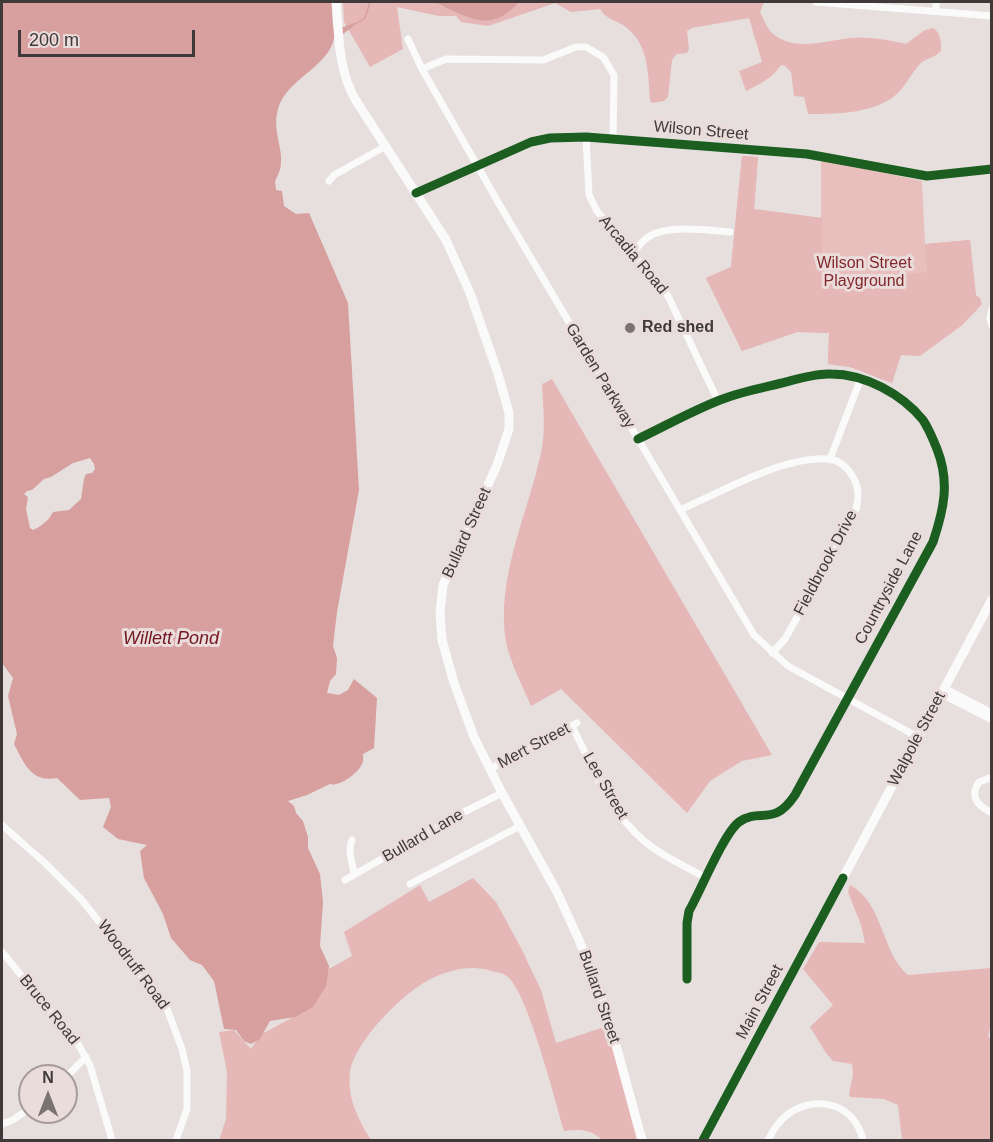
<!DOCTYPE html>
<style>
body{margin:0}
#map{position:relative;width:993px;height:1142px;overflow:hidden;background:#e6dfde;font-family:Arial,sans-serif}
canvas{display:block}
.frame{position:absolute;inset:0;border:3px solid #3f3939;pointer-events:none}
.north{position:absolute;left:18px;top:1064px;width:60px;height:60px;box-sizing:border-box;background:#eadcdb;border:2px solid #a69b9a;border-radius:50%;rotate:0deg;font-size:16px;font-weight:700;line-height:24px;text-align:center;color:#3f3939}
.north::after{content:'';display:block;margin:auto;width:21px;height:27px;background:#797373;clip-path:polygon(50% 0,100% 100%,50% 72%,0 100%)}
.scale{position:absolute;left:18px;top:30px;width:177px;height:27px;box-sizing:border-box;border:3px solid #3f3939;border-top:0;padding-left:8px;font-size:18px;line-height:21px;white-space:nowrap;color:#3f3939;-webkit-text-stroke:4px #eadcdb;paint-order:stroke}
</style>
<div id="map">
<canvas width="993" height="1142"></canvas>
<div class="frame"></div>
<div class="north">N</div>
<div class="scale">200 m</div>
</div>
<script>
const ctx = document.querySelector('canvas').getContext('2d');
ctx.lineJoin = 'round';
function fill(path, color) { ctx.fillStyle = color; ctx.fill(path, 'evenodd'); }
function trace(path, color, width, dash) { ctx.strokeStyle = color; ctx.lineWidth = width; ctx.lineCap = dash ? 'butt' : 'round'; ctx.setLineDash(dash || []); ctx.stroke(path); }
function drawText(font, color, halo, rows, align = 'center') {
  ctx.font = font + ' Arial,sans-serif'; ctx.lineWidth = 6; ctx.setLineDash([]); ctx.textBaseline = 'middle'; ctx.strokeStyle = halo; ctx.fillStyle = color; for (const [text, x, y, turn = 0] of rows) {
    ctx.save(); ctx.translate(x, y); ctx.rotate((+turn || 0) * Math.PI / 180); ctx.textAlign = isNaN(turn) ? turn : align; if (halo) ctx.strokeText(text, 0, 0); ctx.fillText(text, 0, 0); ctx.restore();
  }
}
const green = new Path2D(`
 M 742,156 L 758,157 L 754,209 L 821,218 L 821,159 L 922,181 L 925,244 L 970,240 L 977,310 L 961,326 L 901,354 L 892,383 L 850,367 L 828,364 L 829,333 L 797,332 L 742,351 L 706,278 L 731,267 Z`);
const forest = new Path2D(`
 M 343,2 L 764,2 L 760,12 C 763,18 767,28 772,33 C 793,52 825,41 850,38 C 865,36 891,40 906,44 L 925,30 L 933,28 C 941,33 941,42 941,51 C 934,58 927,58 921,63 C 915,68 906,85 898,93 C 875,114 837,114 808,114 L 804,97 L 794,96 L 791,72 L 784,65 L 780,66 C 772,79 759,84 746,91 L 739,71 L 762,62 L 749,18 L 692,28 L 687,31 L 689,49 L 687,53 L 677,54 L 672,60 L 668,97 L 664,101 L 652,103 L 650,100 C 648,74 649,46 627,28 C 618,20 606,20 600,9 L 571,12 L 555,3 L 488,26 L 461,22 L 456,16 L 439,16 L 397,7 L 403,49 L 370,67 L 344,22 Z
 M 742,156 L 758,157 L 754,209 L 822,218 L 822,267 L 836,277 L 858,280 L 927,272 L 925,244 L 970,240 L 976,295 L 980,298 L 982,304 L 961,326 L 920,356 L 901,355 L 892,383 L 850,367 L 828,364 L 829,333 L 797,332 L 742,351 L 706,278 L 731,267 Z
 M 552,379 L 772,755 L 742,761 L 710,781 L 687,813 L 561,689 L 531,706 C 523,687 510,662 506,642 C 495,580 528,513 541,453 C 546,431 543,407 542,384 Z
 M 473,878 L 496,902 L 521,948 L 541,990 L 556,1043 L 607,1026 L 637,1140 L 602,1140 C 591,1129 579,1129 564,1131 C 555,1100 528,994 508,977 C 503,973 496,972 491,971 C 473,965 454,969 437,976 C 408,987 355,1040 350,1072 C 347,1098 358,1119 371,1140 L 219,1140 L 226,1119 L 227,1072 L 219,1032 L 234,1030 L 251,1049 L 260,1035 L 299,1014 L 327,970 L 352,956 L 344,932 L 420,885 L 429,902 Z
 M 850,885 C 884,903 881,953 908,975 L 991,968 L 992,1020 L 988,1036 L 992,1041 L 991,1140 L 902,1140 L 898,1105 L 884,1099 L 850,1097 L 849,1094 L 853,1075 L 852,1064 L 833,1061 L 826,1053 L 810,1027 L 833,1005 L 803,969 L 819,942 L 865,943 L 861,925 L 848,892 Z`);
const water = new Path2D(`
 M 2,2 L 332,2 L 333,27 C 342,30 350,23 359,22 L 343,34 L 334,38 C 329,67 286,79 278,109 C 270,136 291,156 275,181 L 276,190 L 282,191 L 284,206 L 296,214 L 309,213 L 348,303 L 359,490 L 337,612 L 333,646 L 337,658 L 336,674 L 330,681 L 327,693 L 339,695 L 348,690 L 354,679 L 377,698 L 374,748 L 363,754 C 363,757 364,761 362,764 C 358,773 340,787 330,784 L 307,795 L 288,801 L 294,806 L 296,813 L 303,821 L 308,837 L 308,848 L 320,874 L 323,902 L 320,946 L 329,966 L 326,986 L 313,1007 L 295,1017 L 270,1021 L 260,1039 L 251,1044 L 244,1041 L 236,1030 L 224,1029 L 214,981 L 202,965 L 190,960 L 171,938 L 163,914 L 144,878 L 140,851 L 147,845 L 118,839 L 103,827 L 111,807 L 109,798 L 80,800 L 57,778 C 31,783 24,763 14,744 L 17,734 L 8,696 L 13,678 L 2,663 ZM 90,458 L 94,464 L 95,469 L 92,473 L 86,474 L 84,479 L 81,499 L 69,510 L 53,512 C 49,520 42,526 33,530 L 30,528 L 26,509 L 28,497 L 24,494 L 27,491 L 32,490 L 44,479 L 51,477 L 73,463 Z
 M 426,2 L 519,2 C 499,24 484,25 456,12 C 443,7 441,2 426,2 Z`);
const stream = new Path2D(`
 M 359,22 L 365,18 L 370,2`);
const minor = new Path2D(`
 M 816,2 L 992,16
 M 936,11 L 936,2
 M 408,39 L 422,69 L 502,209 L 754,635 L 788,666 L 918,737
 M 422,69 L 446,59 L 543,60 L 576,47 L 586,47 L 603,57 L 614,75 L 613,139
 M 586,137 L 589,195 L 597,211 L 668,296 L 718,401
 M 329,181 L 334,175 L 386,146
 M 416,193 L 531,142 L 550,138 L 586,137 L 807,154 L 927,176 L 992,169
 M 632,254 C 637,248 642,241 648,237 C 667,224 708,230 730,232
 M 992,309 L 990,319 L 992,326
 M 638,439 C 665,426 692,411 720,400 C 740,392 761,388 782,383 C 797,379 816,373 831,374 C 865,374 902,394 923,420 C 929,429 933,439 937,449 C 950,482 944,509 933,542 L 795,795 C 773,828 760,807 739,822 C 724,833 700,892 689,911 L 687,923 L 687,979
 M 830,459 L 861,378
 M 680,510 C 721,492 783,456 828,459 C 838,460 846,466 851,474 C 860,486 859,499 855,513 L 785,639 L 772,653
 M 944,688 L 992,713
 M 941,694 L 992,720
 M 572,726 C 592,765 609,811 643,840 C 661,856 685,866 706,878
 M 490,769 L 577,723
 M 992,777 L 979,782 C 969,797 978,806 992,813
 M 2,825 L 45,863 L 81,899 L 166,1006 L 182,1049 L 187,1071 L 187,1109 L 176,1140
 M 352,840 C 347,852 353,863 354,875
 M 345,880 L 460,814 L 502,793
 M 410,884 L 520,826
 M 2,952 L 78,1044 L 90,1065 L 112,1140
 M 66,1077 L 86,1057
 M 2,1124 L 13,1120 L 30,1108
 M 768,1140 C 774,1129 780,1119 791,1112 C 821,1094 855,1106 863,1140`);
const major = new Path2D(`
 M 336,2 C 339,35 338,69 355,99 L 446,240 L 470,293 L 498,374 L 509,413 L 509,429 L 497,465 L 443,585 L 440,613 L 442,640 L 454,683 L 474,737 L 502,793 L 557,892 L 579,940 L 608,1016 L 642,1140
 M 703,1140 L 992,599`);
const cycleway = new Path2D(`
 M 416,193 L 531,142 L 550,138 L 586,137 L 807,154 L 927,176 L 992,169
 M 638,439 C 665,426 692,411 720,400 C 740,392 761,388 782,383 C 797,379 816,373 831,374 C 865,374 902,394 923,420 C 929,429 933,439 937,449 C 950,482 944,509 933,542 L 795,795 C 773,828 760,807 739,822 C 724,833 700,892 689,911 L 687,923 L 687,979
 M 703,1140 L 843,878`);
const markers = [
 [630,328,6,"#797373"]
];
const streetNames = [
 ["Wilson Street",701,131,5],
 ["Arcadia Road",633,255,50],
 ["Garden Parkway",600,376,59],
 ["Bullard Street",467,533,-66],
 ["Fieldbrook Drive",826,563,-62],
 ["Countryside Lane",889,588,-62],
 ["Walpole Street",917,739,-62],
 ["Mert Street",534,746,-28],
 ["Lee Street",605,786,60],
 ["Bullard Lane",423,836,-30],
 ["Woodruff Road",133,965,53],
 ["Bullard Street",599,997,71],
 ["Main Street",760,1002,-62],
 ["Bruce Road",49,1010,51]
];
const parkNames = [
 ["Wilson Street",864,264],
 ["Playground",864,282]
];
const poiNames = [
 ["Red shed",642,328]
];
const waterNames = [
 ["Willett Pond",171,639]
];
fill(green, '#e9bfbd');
fill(forest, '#e5b7b6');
fill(water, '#d79f9e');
trace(stream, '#d79f9e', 1.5);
trace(minor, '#fbfafa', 7);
trace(major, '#fbfafa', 9);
trace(cycleway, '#1b5e20', 9);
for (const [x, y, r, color] of markers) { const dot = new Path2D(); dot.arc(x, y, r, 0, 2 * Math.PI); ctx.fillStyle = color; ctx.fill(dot); trace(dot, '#eadcdb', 2); }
drawText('16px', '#3f3939', '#eadcdb', streetNames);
drawText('16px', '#83282d', '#eadcdb', parkNames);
drawText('bold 16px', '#3f3939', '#eadcdb', poiNames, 'left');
drawText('italic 18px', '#71161e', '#eadcdb', waterNames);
</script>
